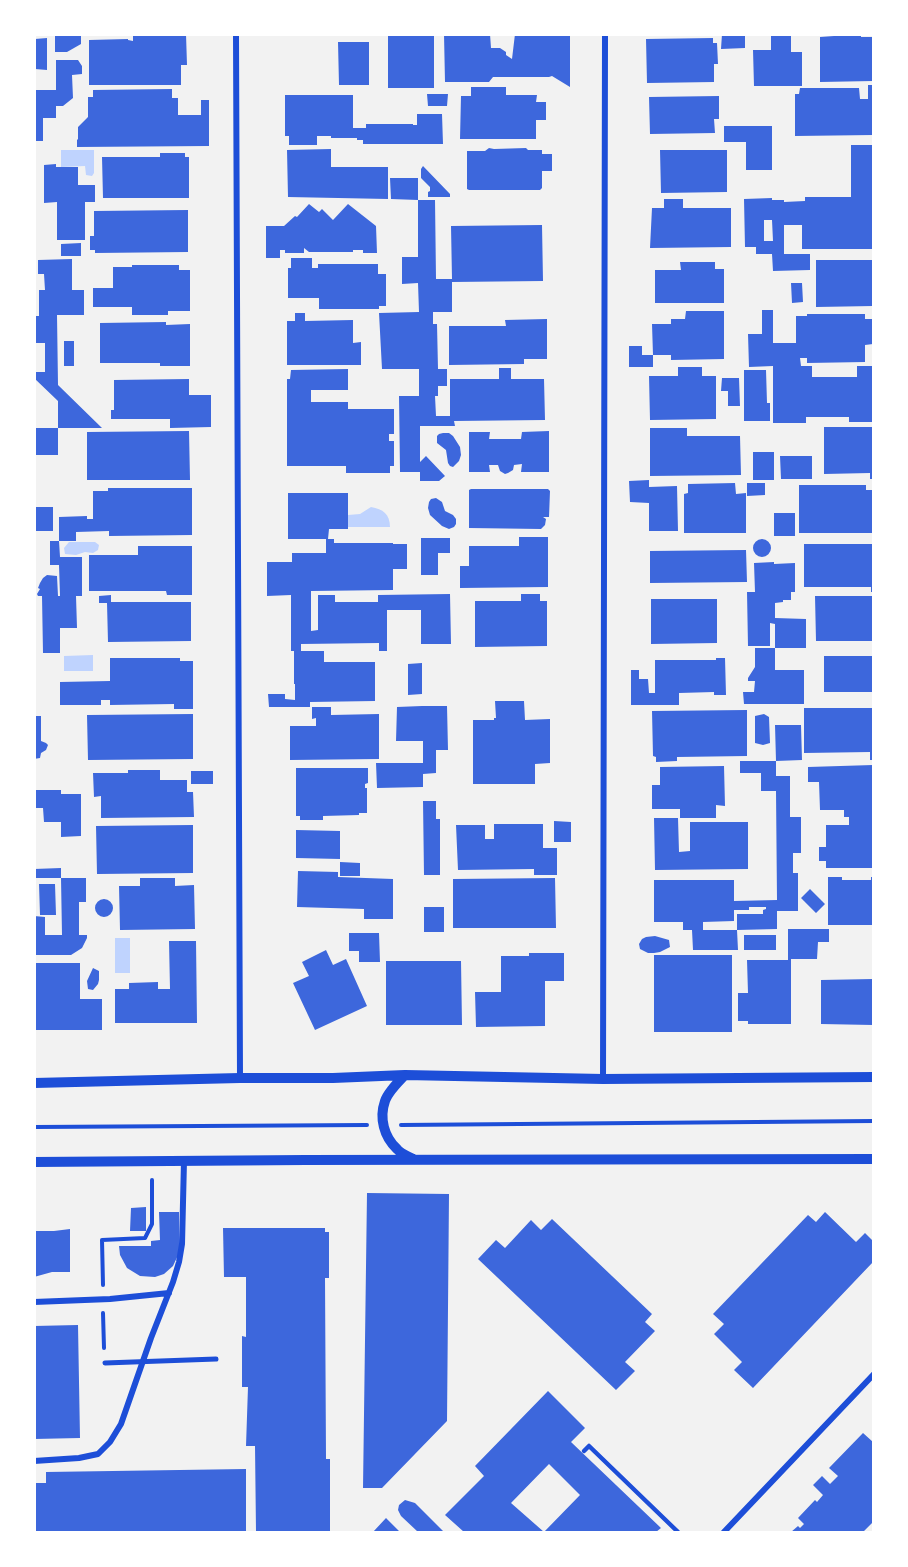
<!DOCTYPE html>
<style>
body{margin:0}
#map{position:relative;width:908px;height:1567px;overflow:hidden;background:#f2f2f2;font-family:"Times New Roman",serif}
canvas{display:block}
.frame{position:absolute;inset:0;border:36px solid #fff;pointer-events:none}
</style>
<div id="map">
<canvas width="908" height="1567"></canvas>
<div class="frame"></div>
</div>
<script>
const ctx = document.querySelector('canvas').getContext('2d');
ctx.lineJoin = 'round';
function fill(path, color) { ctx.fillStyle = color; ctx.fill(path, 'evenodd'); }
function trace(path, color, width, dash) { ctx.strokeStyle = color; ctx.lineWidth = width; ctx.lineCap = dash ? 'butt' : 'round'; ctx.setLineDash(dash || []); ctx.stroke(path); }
const water = new Path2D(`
 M 61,150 L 94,150 L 94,173 L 92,176 L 86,175 L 85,166 L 61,167 Z
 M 371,507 C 383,509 390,514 390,527 L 348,527 L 348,515 L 360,514 Z
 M 69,542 L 95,542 L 99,545 L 98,550 L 93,553 L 85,552 L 76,555 L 65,554 L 64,548 Z
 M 93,655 L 93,671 L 64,671 L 64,656 Z
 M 115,938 L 130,938 L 130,973 L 115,973 Z`);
const building = new Path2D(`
 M 55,34 L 81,35 L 81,44 L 67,52 L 55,52 Z
 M 133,34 L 186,34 L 187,65 L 181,65 L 181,85 L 89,85 L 89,40 L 128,39 L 128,40 L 133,41 Z
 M 388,34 L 434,34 L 434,88 L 388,88 Z
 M 444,34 L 490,34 L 491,48 L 500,48 L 506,52 L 506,55 L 512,59 L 515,34 L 570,34 L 570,87 L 552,76 L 549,77 L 493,77 L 489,82 L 445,82 Z
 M 722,34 L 745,34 L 745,48 L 721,49 Z
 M 771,34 L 791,34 L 791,52 L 802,52 L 802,86 L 754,86 L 753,50 L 771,50 Z
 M 834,34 L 861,34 L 861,37 L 873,37 L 873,81 L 820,82 L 820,37 L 834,36 Z
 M 47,38 L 47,70 L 35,69 L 35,39 Z
 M 713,38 L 713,43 L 717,43 L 718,64 L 714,64 L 714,82 L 647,83 L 646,39 Z
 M 338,42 L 369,42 L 369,85 L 339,85 Z
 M 56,60 L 78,60 L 82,66 L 82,74 L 72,75 L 73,98 L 63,106 L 56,106 L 56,118 L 43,118 L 43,141 L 34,141 L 34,90 L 56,90 Z
 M 868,85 L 873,85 L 873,135 L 795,136 L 795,94 L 799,94 L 800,88 L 859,88 L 860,99 L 868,99 Z
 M 471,87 L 506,87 L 506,95 L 537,95 L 536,102 L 546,102 L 546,120 L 536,120 L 536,139 L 460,139 L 461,96 L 471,96 Z
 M 172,89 L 172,98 L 178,98 L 178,115 L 201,115 L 201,100 L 209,100 L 209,146 L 77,147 L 77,140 L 78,139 L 78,127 L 88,117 L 88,97 L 93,97 L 93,90 Z
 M 427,94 L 448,94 L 447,106 L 428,106 Z
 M 285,95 L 353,95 L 353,128 L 366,128 L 366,124 L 413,124 L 413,125 L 417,125 L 417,114 L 442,114 L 443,144 L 363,144 L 363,140 L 357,140 L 357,138 L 331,138 L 331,136 L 317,136 L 317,145 L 289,145 L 289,136 L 285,136 Z
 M 719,96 L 719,119 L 714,119 L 715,133 L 650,134 L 649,97 Z
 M 724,126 L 772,126 L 772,170 L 746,170 L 746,142 L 724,142 Z
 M 851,145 L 873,145 L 873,249 L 802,249 L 802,225 L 784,225 L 784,254 L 810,254 L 810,270 L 773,271 L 772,254 L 756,254 L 756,247 L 745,247 L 744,199 L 772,198 L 772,200 L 784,200 L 784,202 L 805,201 L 805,197 L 851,197 ZM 764,220 L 772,220 L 773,241 L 764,241 Z
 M 489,148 L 494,149 L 526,148 L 528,150 L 542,150 L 542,154 L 552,154 L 552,171 L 542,171 L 542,188 L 540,190 L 469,190 L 467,189 L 467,151 L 485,151 Z
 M 331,149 L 331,167 L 388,167 L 388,199 L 288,197 L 287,150 Z
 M 660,150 L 727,150 L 727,192 L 661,193 Z
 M 160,153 L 185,153 L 185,157 L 189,157 L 189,198 L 103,198 L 102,157 L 160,157 Z
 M 56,164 L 56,167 L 78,167 L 78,185 L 95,185 L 95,202 L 85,202 L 85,240 L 57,240 L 57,202 L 44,203 L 44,165 Z
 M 423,166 L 450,194 L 450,197 L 428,197 L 428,192 L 430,191 L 430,187 L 421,178 L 421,169 Z
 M 390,178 L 418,178 L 418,200 L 391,199 Z
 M 664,199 L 683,199 L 683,208 L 731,208 L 731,247 L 650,248 L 652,208 L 664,208 Z
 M 418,200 L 435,200 L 436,279 L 452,279 L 451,226 L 542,225 L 543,281 L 452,282 L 452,312 L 433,312 L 433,324 L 437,324 L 438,369 L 447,369 L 447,386 L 438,386 L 438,396 L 435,396 L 436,416 L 450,416 L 450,379 L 499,379 L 499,368 L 511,368 L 511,379 L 544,379 L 545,420 L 454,421 L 455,426 L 420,426 L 420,462 L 426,456 L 445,476 L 439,481 L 420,481 L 420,472 L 400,472 L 399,396 L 419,396 L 419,369 L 382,369 L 379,313 L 419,312 L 418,283 L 402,284 L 402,257 L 418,257 Z
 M 309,204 L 319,212 L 322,209 L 333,220 L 348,204 L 376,226 L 377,253 L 363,253 L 363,250 L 353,250 L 353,252 L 309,252 L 304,248 L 304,253 L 285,253 L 285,250 L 280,250 L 280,258 L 266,258 L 266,226 L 284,226 L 295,216 L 297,217 Z
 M 188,210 L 188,252 L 95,253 L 95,250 L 90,250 L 90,236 L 94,236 L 94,211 Z
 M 81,243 L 81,256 L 61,256 L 61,244 Z
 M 291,258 L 312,258 L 312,268 L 318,268 L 318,264 L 378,264 L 378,274 L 386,274 L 386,306 L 379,306 L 379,309 L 319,309 L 319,298 L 288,298 L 288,268 L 291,268 Z
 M 72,259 L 72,290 L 84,290 L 84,315 L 57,315 L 58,385 L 102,428 L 58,428 L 58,401 L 34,378 L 34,372 L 45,372 L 45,343 L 36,343 L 36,316 L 39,316 L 39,290 L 45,290 L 44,274 L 38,274 L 38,260 Z
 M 816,260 L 873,260 L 873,306 L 816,307 Z
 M 680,262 L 715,262 L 715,269 L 724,269 L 724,303 L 655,303 L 655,270 L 681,270 Z
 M 132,265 L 179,265 L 179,270 L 190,270 L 190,311 L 168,311 L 168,315 L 132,315 L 132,307 L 93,307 L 93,288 L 113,288 L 113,267 L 132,267 Z
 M 791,283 L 802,283 L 803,302 L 792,303 Z
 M 762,310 L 773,310 L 773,343 L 796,343 L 796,316 L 807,316 L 807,314 L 865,314 L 865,319 L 873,319 L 873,344 L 865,345 L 865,362 L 807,363 L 807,358 L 800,358 L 801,366 L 812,366 L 812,377 L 857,377 L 857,366 L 873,366 L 873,422 L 849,422 L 849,417 L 806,417 L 806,423 L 773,423 L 773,366 L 749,367 L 748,334 L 762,334 Z
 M 686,311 L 724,311 L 724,359 L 671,360 L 671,355 L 653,355 L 652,324 L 671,324 L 671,319 L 685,319 Z
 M 295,313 L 305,313 L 305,321 L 353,320 L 353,343 L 361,342 L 361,365 L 287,365 L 287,321 L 295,321 Z
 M 547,319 L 547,359 L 524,359 L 524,364 L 449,365 L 449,326 L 506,326 L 505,320 Z
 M 166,322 L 166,325 L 190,324 L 190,366 L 160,366 L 160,363 L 100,363 L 100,323 Z
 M 64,341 L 74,341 L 74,366 L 64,366 Z
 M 629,346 L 642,346 L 642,355 L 653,355 L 653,367 L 629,367 Z
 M 678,367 L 702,367 L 702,376 L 716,376 L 716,419 L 650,420 L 649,376 L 678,376 Z
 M 348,369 L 348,390 L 311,390 L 311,402 L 348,402 L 348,409 L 394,409 L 394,434 L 389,434 L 389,441 L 394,441 L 394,466 L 390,466 L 390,473 L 346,473 L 346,466 L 287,466 L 287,379 L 290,379 L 291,370 Z
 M 744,370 L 766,370 L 767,403 L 770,403 L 770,421 L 744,421 Z
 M 722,378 L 739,378 L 740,406 L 728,406 L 728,391 L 721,391 Z
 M 189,379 L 189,395 L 211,395 L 211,427 L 170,428 L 170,419 L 111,419 L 111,410 L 114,410 L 114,380 Z
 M 824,427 L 873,427 L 873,479 L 870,479 L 870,473 L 824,474 Z
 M 34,428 L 58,428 L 58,455 L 34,455 Z
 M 650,428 L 687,428 L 687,436 L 740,436 L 741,475 L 650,476 Z
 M 189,431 L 190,480 L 87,480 L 87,432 Z
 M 549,431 L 549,472 L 521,472 L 522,464 L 514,465 L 513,470 L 508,473 L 505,474 L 500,471 L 498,465 L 489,465 L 490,472 L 469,472 L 469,432 L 490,432 L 489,439 L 521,439 L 522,432 Z
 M 443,433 L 449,433 L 453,436 L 460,447 L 461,455 L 459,461 L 453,467 L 450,466 L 448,463 L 446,450 L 437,443 L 437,436 L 439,434 Z
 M 753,452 L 774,452 L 774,480 L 753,480 Z
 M 780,456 L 812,456 L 812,479 L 781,479 Z
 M 649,480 L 649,487 L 677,486 L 678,531 L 649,531 L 649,503 L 630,502 L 629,481 Z
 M 735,483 L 736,494 L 746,493 L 746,533 L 684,533 L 684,494 L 688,493 L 688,484 Z
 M 747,483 L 765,483 L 765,495 L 747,496 Z
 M 799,485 L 866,485 L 866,490 L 873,490 L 873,533 L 799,533 Z
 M 108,488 L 192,488 L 192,535 L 109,536 L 109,531 L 76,532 L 76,541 L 59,541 L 59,517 L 87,516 L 87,519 L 93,519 L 93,491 L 108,491 Z
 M 471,489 L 548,489 L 550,491 L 549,517 L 543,517 L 546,519 L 545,525 L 541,529 L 469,528 L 469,490 Z
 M 288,493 L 348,493 L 348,529 L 329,529 L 328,539 L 334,539 L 334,543 L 393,543 L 393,544 L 407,544 L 407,569 L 393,569 L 393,590 L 311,591 L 311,631 L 318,630 L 318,595 L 335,595 L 335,602 L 378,602 L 378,595 L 450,594 L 451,644 L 421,644 L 421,610 L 387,610 L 387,651 L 379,651 L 379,643 L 301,644 L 301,651 L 324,651 L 324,662 L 375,662 L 375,701 L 310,702 L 310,707 L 269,707 L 268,694 L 285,694 L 285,699 L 295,700 L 295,684 L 294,684 L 294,651 L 291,651 L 291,595 L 267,596 L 267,562 L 292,562 L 292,553 L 326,553 L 326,539 L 288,539 Z
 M 436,498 L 442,502 L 445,511 L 453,515 L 456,519 L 456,524 L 454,527 L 449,529 L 442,526 L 430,515 L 428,508 L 429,502 L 431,499 Z
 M 36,507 L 53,507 L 53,531 L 36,531 Z
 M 774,513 L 795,513 L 795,536 L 774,536 Z
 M 519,537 L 548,537 L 548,587 L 460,588 L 460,566 L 469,566 L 469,546 L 519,546 Z
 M 421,538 L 450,538 L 450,553 L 438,553 L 438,575 L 421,575 Z
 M753 548a9 9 0 1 1 18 0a9 9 0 1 1-18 0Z
 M 50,541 L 59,541 L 60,557 L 82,557 L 82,596 L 76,596 L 77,628 L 60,628 L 60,653 L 43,653 L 42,596 L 38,596 L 37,594 L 40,589 L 38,588 L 40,583 L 43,578 L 47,575 L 57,576 L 58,596 L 60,596 L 59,565 L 50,565 Z
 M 804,544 L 873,544 L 873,592 L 871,592 L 871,587 L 804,587 Z
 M 138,546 L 192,546 L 192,595 L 167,595 L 166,591 L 89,591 L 89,555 L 138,555 Z
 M 746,550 L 747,582 L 650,583 L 650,551 Z
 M 774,562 L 774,564 L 795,563 L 795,592 L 791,592 L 791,600 L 783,600 L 783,602 L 775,603 L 775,618 L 806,619 L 806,648 L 775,648 L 775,624 L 770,623 L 770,646 L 748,646 L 747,592 L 755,592 L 754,563 Z
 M 521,594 L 540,594 L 540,601 L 547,601 L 547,646 L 475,647 L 475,601 L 521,601 Z
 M 111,595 L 111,602 L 191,602 L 191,641 L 108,642 L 107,603 L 99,603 L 99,596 Z
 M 815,596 L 873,596 L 873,641 L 816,641 Z
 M 651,599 L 717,599 L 717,643 L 651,644 Z
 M 755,648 L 775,648 L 775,670 L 804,670 L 804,704 L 744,704 L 743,692 L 754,692 L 755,681 L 748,681 L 748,678 L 755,667 Z
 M 824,656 L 873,656 L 873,692 L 824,692 Z
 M 110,658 L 180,658 L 180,661 L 193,661 L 193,709 L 174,709 L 174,704 L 110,705 L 110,700 L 101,700 L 101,705 L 60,705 L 60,682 L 110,681 Z
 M 716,658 L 725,658 L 726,695 L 714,695 L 714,692 L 679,693 L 679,705 L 631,705 L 631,670 L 639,670 L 639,679 L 648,679 L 649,693 L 655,693 L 655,660 L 716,660 Z
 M 422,663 L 422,694 L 408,695 L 408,664 Z
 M 495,701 L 524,701 L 525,720 L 550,719 L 550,763 L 535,764 L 535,784 L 473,784 L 473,720 L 494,720 L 494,718 L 496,718 Z
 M 422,706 L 447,706 L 448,750 L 436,750 L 436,773 L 423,774 L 423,787 L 377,788 L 376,763 L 423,763 L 423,741 L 396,741 L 397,707 Z
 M 312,707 L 331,707 L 331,715 L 379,714 L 379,759 L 290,760 L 290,726 L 316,726 L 316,718 L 312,719 Z
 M 804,708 L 873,708 L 873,760 L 870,760 L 870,752 L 804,753 Z
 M 747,710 L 747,756 L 677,757 L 677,761 L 656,762 L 656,757 L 653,756 L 652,711 Z
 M 193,714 L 193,759 L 88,760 L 87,715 Z
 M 764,714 L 769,717 L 770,743 L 763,745 L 755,743 L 755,716 Z
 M 34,716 L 41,716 L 41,741 L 46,743 L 48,745 L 46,750 L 41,753 L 40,758 L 34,759 Z
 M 775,725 L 801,725 L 802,760 L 776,761 Z
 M 740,761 L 776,761 L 776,776 L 790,776 L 790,817 L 801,817 L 801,853 L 793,853 L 793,873 L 798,873 L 798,911 L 777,911 L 777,929 L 737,930 L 737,914 L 763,914 L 763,910 L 766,909 L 766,907 L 749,907 L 749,910 L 734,910 L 734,921 L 703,922 L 703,930 L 737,930 L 738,950 L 693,950 L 692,930 L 683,930 L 683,922 L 654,922 L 654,880 L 734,880 L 734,901 L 777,900 L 776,791 L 761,791 L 761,773 L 740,773 Z
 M 873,765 L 873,868 L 826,868 L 826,861 L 819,861 L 819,847 L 826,847 L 826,825 L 849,825 L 849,817 L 844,817 L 844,810 L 820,810 L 819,782 L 808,782 L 808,767 Z
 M 724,766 L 725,806 L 716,805 L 716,818 L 680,818 L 680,809 L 652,809 L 652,785 L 660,785 L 660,767 Z
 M 296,768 L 368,768 L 368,783 L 365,784 L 365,788 L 367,788 L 367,813 L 359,813 L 359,815 L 323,816 L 323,820 L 300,820 L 300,816 L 296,816 Z
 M 128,770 L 160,770 L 160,780 L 187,780 L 187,792 L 193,792 L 194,817 L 101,818 L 101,796 L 94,797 L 93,773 L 128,773 Z
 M 191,771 L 213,771 L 213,784 L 191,784 Z
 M 34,790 L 61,790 L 61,794 L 81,794 L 81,836 L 61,837 L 61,822 L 44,822 L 43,808 L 34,808 Z
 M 423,801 L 436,801 L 436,819 L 440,819 L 440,875 L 424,875 Z
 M 654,818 L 678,818 L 679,852 L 690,851 L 690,822 L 748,822 L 748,869 L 655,870 Z
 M 554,821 L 571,822 L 571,842 L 554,842 Z
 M 494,824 L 543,824 L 543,848 L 557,848 L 557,875 L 534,875 L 534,869 L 458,870 L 456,825 L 485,825 L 485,839 L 494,839 Z
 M 193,825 L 193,873 L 97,874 L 96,826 Z
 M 296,830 L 340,831 L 340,859 L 296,858 Z
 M 340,862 L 360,863 L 360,876 L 340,876 Z
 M 61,868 L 61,878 L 86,878 L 86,902 L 79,902 L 79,935 L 87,935 L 87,938 L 82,948 L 71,955 L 34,955 L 34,916 L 45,917 L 45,935 L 62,935 L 61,878 L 34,878 L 34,869 Z
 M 298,871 L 338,872 L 338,877 L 393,879 L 393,919 L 364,919 L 364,909 L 297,907 Z
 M 828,877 L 842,877 L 842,880 L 871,880 L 871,877 L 873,877 L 873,925 L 828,925 Z
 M 140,878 L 175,878 L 175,886 L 194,885 L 195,929 L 120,930 L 119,886 L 140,886 Z
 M 555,878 L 556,928 L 453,928 L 453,879 Z
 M 39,884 L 55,884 L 56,915 L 40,915 Z
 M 810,889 L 825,904 L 816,913 L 801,898 Z
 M95 908a9 9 0 1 1 18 0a9 9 0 1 1-18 0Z
 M 424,907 L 444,907 L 444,932 L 424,932 Z
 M 788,929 L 829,929 L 829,942 L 818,942 L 817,959 L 791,959 L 791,1024 L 748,1024 L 748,1021 L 738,1021 L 738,993 L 748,993 L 747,960 L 788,960 Z
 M 349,933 L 379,933 L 380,962 L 359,962 L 359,951 L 349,951 Z
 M 744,935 L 776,935 L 776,950 L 744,950 Z
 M 655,936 L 669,940 L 670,947 L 660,952 L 654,953 L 648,953 L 640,949 L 639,944 L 642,939 L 646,937 Z
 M 169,941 L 196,941 L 197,1023 L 115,1023 L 115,989 L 129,989 L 129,983 L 158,982 L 158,989 L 170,989 Z
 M 326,950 L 333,965 L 346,959 L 367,1006 L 315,1030 L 293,983 L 309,976 L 302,962 Z
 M 529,953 L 564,953 L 564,981 L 545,981 L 545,1026 L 476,1027 L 475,992 L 501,992 L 501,956 L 529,956 Z
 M 654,955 L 732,955 L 732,1032 L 654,1032 Z
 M 386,961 L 461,961 L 462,1025 L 386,1025 Z
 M 34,963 L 80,963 L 80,999 L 102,999 L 102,1030 L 34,1030 Z
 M 93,968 L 99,971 L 99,980 L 98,984 L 93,990 L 88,989 L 87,981 Z
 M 873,979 L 873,1025 L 821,1024 L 821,980 Z
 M 367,1193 L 449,1194 L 447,1421 L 382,1488 L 363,1488 Z
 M 146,1207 L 146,1231 L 130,1231 L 131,1208 Z
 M 159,1212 L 179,1212 L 179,1253 L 173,1266 L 164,1274 L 155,1277 L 140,1276 L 127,1268 L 120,1255 L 119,1246 L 151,1246 L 151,1241 L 160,1240 Z
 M 825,1212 L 856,1242 L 865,1233 L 873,1241 L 873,1262 L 753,1388 L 734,1370 L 742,1362 L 714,1334 L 724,1324 L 713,1314 L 808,1215 L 816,1222 Z
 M 552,1219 L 652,1314 L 645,1322 L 655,1331 L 625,1362 L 635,1371 L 616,1390 L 478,1259 L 496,1240 L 505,1248 L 531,1220 L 541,1230 Z
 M 223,1228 L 325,1228 L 325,1232 L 329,1232 L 329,1278 L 325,1278 L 326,1459 L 330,1459 L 330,1532 L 256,1532 L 255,1446 L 246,1446 L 248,1387 L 242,1387 L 242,1336 L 246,1337 L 246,1277 L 224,1277 Z
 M 70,1229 L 70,1272 L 52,1272 L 34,1277 L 34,1231 L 54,1231 Z
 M 78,1325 L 80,1438 L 34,1439 L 34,1326 Z
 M 548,1391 L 585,1428 L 571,1442 L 661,1528 L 656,1532 L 464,1532 L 445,1515 L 484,1476 L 475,1466 ZM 549,1464 L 580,1495 L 544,1532 L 511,1503 Z
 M 863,1433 L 873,1442 L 873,1522 L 863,1532 L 791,1532 L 798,1526 L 800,1528 L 804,1524 L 798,1518 L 815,1500 L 817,1502 L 823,1495 L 813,1485 L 822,1476 L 830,1484 L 838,1476 L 829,1468 Z
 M 246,1469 L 246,1531 L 34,1532 L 34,1483 L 46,1483 L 46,1472 Z
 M 405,1500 L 415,1503 L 444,1532 L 418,1532 L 401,1516 L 398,1510 L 399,1505 Z
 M 386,1518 L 400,1532 L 373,1532 Z`);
const path = new Path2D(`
 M 401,1125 L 874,1121
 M 34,1127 L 367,1125
 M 103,1285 L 102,1240 L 145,1238 L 152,1224 L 152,1180
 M 103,1313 L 104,1348`);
const service = new Path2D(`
 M 584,1451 L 589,1446 L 678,1532`);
const pedestrian = new Path2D(`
 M 105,1363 L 216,1359`);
const minor = new Path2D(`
 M 236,34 L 240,1078
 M 603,1079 L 605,34
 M 34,1302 L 110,1299 L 169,1293
 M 34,1461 L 79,1458 L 98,1454 L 110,1442 L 121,1424 L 151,1338 L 173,1282 L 179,1262 L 182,1244 L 184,1161
 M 724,1532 L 874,1374`);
const tertiary = new Path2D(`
 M 405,1075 C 398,1082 388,1092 385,1101 C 379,1118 384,1137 397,1149 C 401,1154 408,1156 413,1159
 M 34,1083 L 240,1078 L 333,1078 L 405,1075 L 603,1079 L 874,1077
 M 34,1162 L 306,1160 L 874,1159`);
fill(water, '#bfd3fe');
fill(building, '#3d67dc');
trace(path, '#1d4ed8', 4);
trace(service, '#1d4ed8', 4.5);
trace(pedestrian, '#1d4ed8', 5);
trace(minor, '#1d4ed8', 6);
trace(tertiary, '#1d4ed8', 10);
</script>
